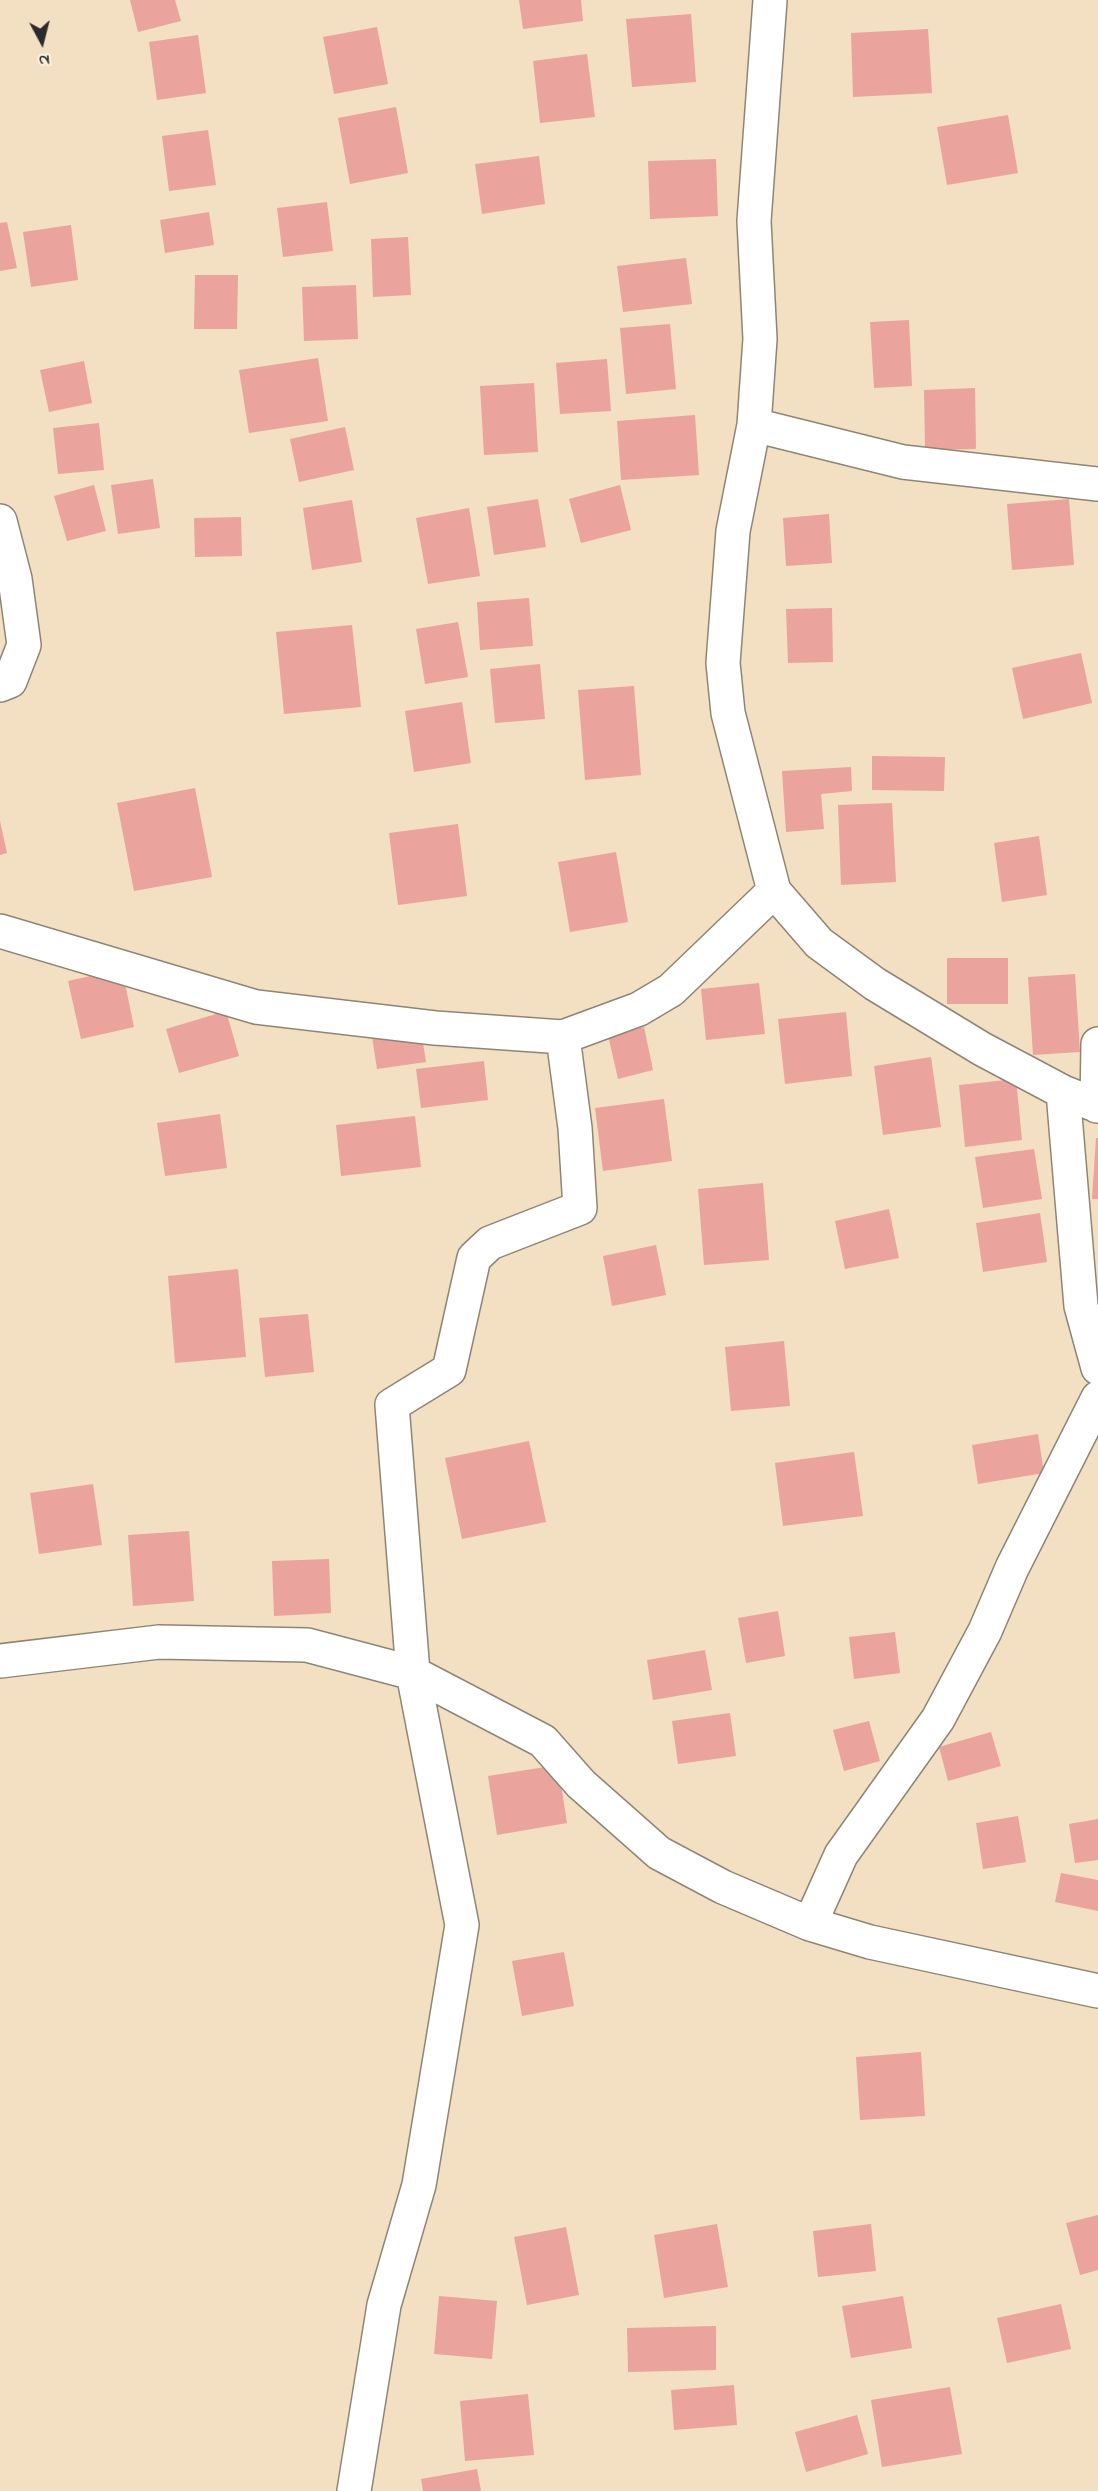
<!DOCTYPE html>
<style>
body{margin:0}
#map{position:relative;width:1098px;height:2491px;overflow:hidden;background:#f3dfc1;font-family:"Indie Flower",sans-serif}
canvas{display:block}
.north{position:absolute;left:12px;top:12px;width:60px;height:60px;-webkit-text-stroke:4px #fcf5e5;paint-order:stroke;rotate:173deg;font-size:16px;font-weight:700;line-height:24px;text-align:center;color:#2b2b2b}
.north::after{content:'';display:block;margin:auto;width:21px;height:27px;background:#2b2b2b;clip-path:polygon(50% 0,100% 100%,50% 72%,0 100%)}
</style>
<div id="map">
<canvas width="1098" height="2491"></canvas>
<div class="north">N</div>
</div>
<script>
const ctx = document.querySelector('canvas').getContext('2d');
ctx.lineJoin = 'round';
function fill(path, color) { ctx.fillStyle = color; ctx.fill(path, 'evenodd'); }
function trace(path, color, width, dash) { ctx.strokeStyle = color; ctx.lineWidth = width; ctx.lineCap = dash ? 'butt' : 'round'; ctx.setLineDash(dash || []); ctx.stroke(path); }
const building = new Path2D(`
 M 130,0 L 175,0 L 181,21 L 138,32 Z
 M 519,0 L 581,0 L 583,21 L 523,29 Z
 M 691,14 L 696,82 L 632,87 L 626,19 Z
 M 377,27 L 388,84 L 334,94 L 323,37 Z
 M 928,29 L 932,93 L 853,97 L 851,33 Z
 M 198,35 L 206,93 L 157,100 L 149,42 Z
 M 587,54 L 595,117 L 540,123 L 533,61 Z
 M 396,107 L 408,173 L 350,184 L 338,118 Z
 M 1008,115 L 1018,173 L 947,185 L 937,127 Z
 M 208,130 L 216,185 L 169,191 L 162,136 Z
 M 539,156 L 545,204 L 482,214 L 475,164 Z
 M 716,159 L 718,216 L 650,219 L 648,161 Z
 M 327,202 L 333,251 L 283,257 L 277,208 Z
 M 209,212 L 214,245 L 165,253 L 160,220 Z
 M 7,222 L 17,268 L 0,271 L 0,223 Z
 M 71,225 L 78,280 L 31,287 L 23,232 Z
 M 408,237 L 411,295 L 373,297 L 371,239 Z
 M 686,258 L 692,304 L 623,312 L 617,266 Z
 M 195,275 L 238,275 L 237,329 L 194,329 Z
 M 356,285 L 358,339 L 304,341 L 302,287 Z
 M 909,320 L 912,386 L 874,388 L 870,322 Z
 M 670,324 L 676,389 L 626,394 L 620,328 Z
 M 318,358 L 328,421 L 249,433 L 239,370 Z
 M 607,359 L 611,411 L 560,414 L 556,363 Z
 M 84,361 L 92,403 L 49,412 L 40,370 Z
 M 534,383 L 538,452 L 484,455 L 480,386 Z
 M 975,388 L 976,449 L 925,450 L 924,390 Z
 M 695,415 L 699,475 L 621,480 L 617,421 Z
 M 99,423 L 104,470 L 58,474 L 53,428 Z
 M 345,427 L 354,470 L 299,482 L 290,439 Z
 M 153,479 L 160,528 L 118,534 L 111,485 Z
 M 94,485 L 106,531 L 67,541 L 54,496 Z
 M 620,485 L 631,530 L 581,543 L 569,499 Z
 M 538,499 L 546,547 L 494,555 L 487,507 Z
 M 1069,499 L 1074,565 L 1012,570 L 1007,504 Z
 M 352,500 L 362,562 L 312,570 L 303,508 Z
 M 469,508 L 480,576 L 428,584 L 416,518 Z
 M 829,514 L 832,563 L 786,566 L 783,518 Z
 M 241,517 L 242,556 L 195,557 L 194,518 Z
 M 529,598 L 533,646 L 480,650 L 477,602 Z
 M 832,608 L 833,662 L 788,663 L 786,609 Z
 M 458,622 L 468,677 L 425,684 L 416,629 Z
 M 352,625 L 361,707 L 284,714 L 276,632 Z
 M 1081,653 L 1092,703 L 1023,719 L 1012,668 Z
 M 540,664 L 545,719 L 495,723 L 490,669 Z
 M 634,686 L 641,775 L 585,780 L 578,690 Z
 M 462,702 L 471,763 L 414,772 L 405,711 Z
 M 872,756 L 945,757 L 944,791 L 872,790 Z
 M 851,767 L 852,791 L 821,794 L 824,829 L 786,832 L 782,771 Z
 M 195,788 L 212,877 L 134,891 L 117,803 Z
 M 892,803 L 896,882 L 841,885 L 838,805 Z
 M 0,821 L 7,853 L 0,855 Z
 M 458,824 L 467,896 L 398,905 L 389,833 Z
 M 1039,836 L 1047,895 L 1002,902 L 994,843 Z
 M 616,852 L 628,922 L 570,932 L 558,862 Z
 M 947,958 L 1008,958 L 1008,1004 L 947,1004 Z
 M 122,969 L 134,1027 L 81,1039 L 68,981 Z
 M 1075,974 L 1080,1052 L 1033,1055 L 1028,977 Z
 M 759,983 L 765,1034 L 706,1040 L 701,989 Z
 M 226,1011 L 239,1056 L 179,1073 L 166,1029 Z
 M 846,1012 L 852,1076 L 785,1084 L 778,1019 Z
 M 644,1027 L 653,1070 L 618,1079 L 608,1035 Z
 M 421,1030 L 426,1062 L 377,1069 L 372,1037 Z
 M 931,1057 L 941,1127 L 883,1135 L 874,1066 Z
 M 484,1061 L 488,1100 L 421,1108 L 416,1069 Z
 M 1016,1079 L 1022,1140 L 965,1147 L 959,1085 Z
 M 664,1099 L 672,1161 L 603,1171 L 595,1108 Z
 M 220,1114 L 227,1168 L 165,1176 L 157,1123 Z
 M 415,1116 L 421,1167 L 341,1176 L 336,1125 Z
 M 1096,1138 L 1098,1138 L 1098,1199 L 1092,1199 Z
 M 1034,1149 L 1042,1199 L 983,1208 L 975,1157 Z
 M 763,1183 L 769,1260 L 704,1265 L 698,1189 Z
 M 889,1209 L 899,1258 L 845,1269 L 835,1221 Z
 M 1040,1213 L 1047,1262 L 983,1272 L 976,1223 Z
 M 656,1245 L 666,1295 L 612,1306 L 603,1256 Z
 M 238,1269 L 246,1357 L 175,1363 L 168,1276 Z
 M 308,1314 L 314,1372 L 265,1377 L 259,1318 Z
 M 784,1341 L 790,1406 L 731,1411 L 725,1347 Z
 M 1038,1434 L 1044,1473 L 978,1484 L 972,1445 Z
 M 529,1441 L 546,1522 L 462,1539 L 445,1458 Z
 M 854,1452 L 863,1516 L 783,1526 L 775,1463 Z
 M 93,1484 L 102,1545 L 39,1554 L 30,1493 Z
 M 189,1531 L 194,1601 L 133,1606 L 128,1535 Z
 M 329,1559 L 331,1613 L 274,1616 L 272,1561 Z
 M 778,1611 L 785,1656 L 746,1663 L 738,1618 Z
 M 895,1632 L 900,1673 L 854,1679 L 849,1637 Z
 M 705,1650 L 712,1690 L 653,1700 L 647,1660 Z
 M 730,1713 L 736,1756 L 678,1764 L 672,1721 Z
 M 869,1721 L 880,1761 L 844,1771 L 833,1730 Z
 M 991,1732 L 1001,1766 L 948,1781 L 939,1747 Z
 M 558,1765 L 567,1823 L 497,1835 L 488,1776 Z
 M 1018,1816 L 1026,1862 L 983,1869 L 976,1823 Z
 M 1098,1819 L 1098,1860 L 1075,1863 L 1069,1824 Z
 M 1061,1873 L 1098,1880 L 1098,1911 L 1055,1902 Z
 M 564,1952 L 574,2006 L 522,2016 L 512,1961 Z
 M 921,2052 L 925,2116 L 860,2120 L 856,2057 Z
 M 1098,2215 L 1098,2270 L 1080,2275 L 1066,2223 Z
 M 717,2224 L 728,2287 L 664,2298 L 654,2235 Z
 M 871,2224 L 876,2271 L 818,2277 L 813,2231 Z
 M 566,2227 L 579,2295 L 527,2305 L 514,2237 Z
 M 439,2296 L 497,2301 L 492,2359 L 434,2354 Z
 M 903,2296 L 912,2348 L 851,2358 L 842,2306 Z
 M 1061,2304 L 1071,2349 L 1007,2363 L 997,2318 Z
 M 716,2326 L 716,2370 L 628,2372 L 627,2328 Z
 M 734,2385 L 737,2425 L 674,2430 L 671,2390 Z
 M 950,2387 L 962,2454 L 882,2467 L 871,2400 Z
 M 528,2394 L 534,2455 L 465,2461 L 460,2401 Z
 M 857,2415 L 868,2454 L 806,2472 L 795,2432 Z
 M 477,2469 L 481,2491 L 423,2491 L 421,2479 Z`);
const minor = new Path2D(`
 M 754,425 L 903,462 L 1098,484
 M 0,521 L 15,579 L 24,645 L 10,681 L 0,685
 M 774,891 L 819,943 L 875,984 L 982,1049 L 1063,1092 L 1098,1106
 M 0,931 L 256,1007 L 435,1028 L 563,1037 L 639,1009 L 671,990 L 774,891 L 728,713 L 723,663 L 733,531 L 754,425 L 760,339 L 754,221 L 770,0
 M 1063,1092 L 1081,1306 L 1098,1368
 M 1097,1106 L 1098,1044
 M 0,1661 L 159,1642 L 307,1645 L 413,1673 L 543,1741 L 581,1784 L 659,1853 L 723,1887 L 810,1924 L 870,1942 L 1098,1991
 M 810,1924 L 841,1855 L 938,1719 L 985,1631 L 1012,1568 L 1098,1398
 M 354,2491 L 384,2305 L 419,2185 L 462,1925 L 413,1673 L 392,1405 L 449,1370 L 474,1258 L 490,1243 L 580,1208 L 575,1128 L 563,1037`);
fill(building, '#eba39d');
trace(minor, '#8f8576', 36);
trace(minor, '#fff', 33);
</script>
